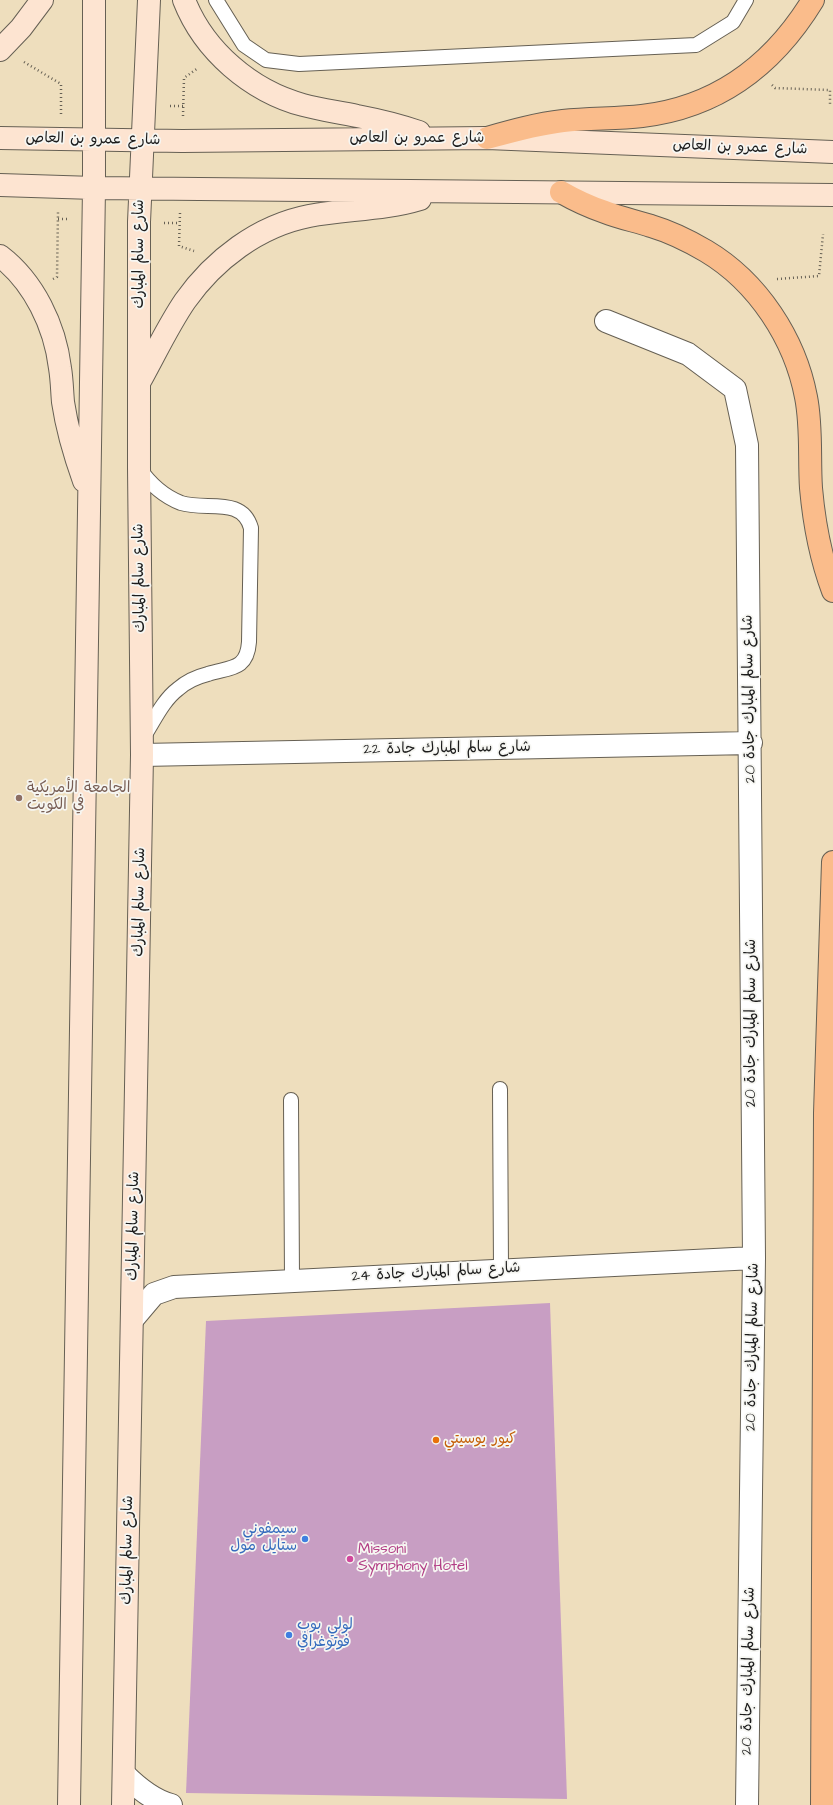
<!DOCTYPE html>
<meta charset="utf-8">
<style>
body{margin:0}
canvas{display:block;background:#eedebd}
</style>
<canvas width="833" height="1805"></canvas>
<script>
const ctx = document.querySelector('canvas').getContext('2d');
ctx.lineJoin = 'round';
function fill(path, color) { ctx.fillStyle = color; ctx.fill(path, 'evenodd'); }
function trace(path, color, width, dash) { ctx.strokeStyle = color; ctx.lineWidth = width; ctx.lineCap = dash ? 'butt' : 'round'; ctx.setLineDash(dash || []); ctx.stroke(path); }
function drawText(font, color, halo, rows, align = 'center') {
  ctx.font = font + ' "Architects Daughter","Playpen Sans Arabic",sans-serif'; ctx.lineWidth = 3.5; ctx.setLineDash([]); ctx.textBaseline = 'middle'; ctx.strokeStyle = halo; ctx.fillStyle = color; for (const [text, x, y, turn = 0] of rows) {
    ctx.save(); ctx.translate(x, y); ctx.rotate((+turn || 0) * Math.PI / 180); ctx.textAlign = isNaN(turn) ? turn : align; if (halo) ctx.strokeText(text, 0, 0); ctx.fillText(text, 0, 0); ctx.restore();
  }
}
const building = new Path2D(`
 M 550,1303 L 567,1799 L 186,1793 L 206,1321 Z`);
const path = new Path2D(`
 M 24,62 L 61,84 L 61,115
 M 772,85 L 775,88 L 830,90 L 830,105
 M 170,106 L 183,106
 M 183,116 L 184,78 L 198,68
 M 180,213 L 179,246 L 194,251
 M 58,219 L 69,219
 M 164,223 L 179,223
 M 53,279 L 57,277 L 58,212
 M 777,279 L 819,276 L 823,234`);
const service = new Path2D(`
 M 216,0 L 244,45 L 266,60 L 299,64 L 696,45 L 733,22 L 746,0
 M 139,468 C 150,484 163,496 181,503 C 206,511 242,496 251,528 L 249,642 C 247,671 229,667 208,674 C 196,677 187,681 178,689 C 162,701 153,723 142,739
 M 500,1089 L 501,1270
 M 291,1100 L 292,1281`);
const minor = new Path2D(`
 M 606,321 L 688,354 L 735,389 L 747,445 L 754,1258 L 747,1805
 M 142,755 L 751,743
 M 132,1320 L 154,1294 L 174,1287 L 754,1258
 M 124,1774 C 137,1787 152,1800 171,1805`);
const secondary = new Path2D(`
 M 184,0 C 204,51 251,91 303,105 C 321,110 339,112 357,116 C 378,120 399,125 419,132
 M 0,50 L 21,28 L 42,0
 M 0,138 L 182,141 L 487,138 L 833,152
 M 0,185 L 94,188 L 833,195
 M 0,256 C 34,282 55,326 60,368 C 62,380 62,391 63,402 C 67,429 75,456 84,481
 M 140,381 C 155,354 168,326 185,301 C 214,260 258,226 309,216 C 346,209 384,210 420,199
 M 69,1805 L 94,188 L 94,0
 M 123,1805 L 142,755 L 139,468 L 139,222 L 149,0`);
const primary = new Path2D(`
 M 487,138 C 512,131 537,124 563,121 C 589,118 616,119 642,116 C 718,107 774,64 813,0
 M 561,192 C 575,200 590,207 605,212 C 620,218 636,221 651,226 C 671,232 689,241 706,251 C 758,282 795,339 806,397 C 812,427 809,458 811,488 C 814,522 821,559 833,591
 M 822,1805 L 825,1113 L 833,862`);
const markers = [
 [19,798,4,"#8d6e63"],
 [436,1440,4,"#e8710a"],
 [305,1539,4,"#3f7fe0"],
 [350,1559,4,"#d1479c"],
 [289,1635,4,"#3f7fe0"]
];
const streetNames = [
 ["شارع عمرو بن العاص",417,139],
 ["شارع عمرو بن العاص",93,140,1],
 ["شارع عمرو بن العاص",740,148,2],
 ["شارع سالم المبارك",140,254,-90],
 ["شارع سالم المبارك",140,578,-91],
 ["شارع سالم المبارك جادة 20",750,699,-91],
 ["شارع سالم المبارك جادة 22",447,749,-1],
 ["شارع سالم المبارك",140,902,-89],
 ["شارع سالم المبارك جادة 20",752,1023,-90],
 ["شارع سالم المبارك",134,1226,-89],
 ["شارع سالم المبارك جادة 24",436,1273,-3],
 ["شارع سالم المبارك جادة 20",753,1347,-89],
 ["شارع سالم المبارك",128,1550,-89],
 ["شارع سالم المبارك جادة 20",749,1671,-89]
];
const educationNames = [
 ["الجامعة الأمريكية",27,789],
 ["في الكويت",27,806]
];
const foodNames = [
 ["كيور يوسيتي",444,1440]
];
const shopNames = [
 ["سيمفوني",297,1530],
 ["ستايل مول",297,1547],
 ["لولي بوب",297,1626,"left"],
 ["فوتوغرافي",297,1643,"left"]
];
const hotelNames = [
 ["Missoni",358,1550],
 ["Symphony Hotel",358,1567]
];
fill(building, '#c89ec3');
trace(service, '#666054', 16);
trace(minor, '#666054', 24);
trace(secondary, '#666054', 24);
trace(primary, '#666054', 24);
trace(path, '#666054', 2.5, [1, 3]);
trace(service, '#fff', 14);
trace(minor, '#fff', 22);
trace(secondary, '#fde4d1', 22);
trace(primary, '#fabc8b', 22);
for (const [x, y, r, color] of markers) { const dot = new Path2D(); dot.arc(x, y, r, 0, 2 * Math.PI); ctx.fillStyle = color; ctx.fill(dot); trace(dot, '#f6f6f2', 1.5); }
drawText('15px', '#1c1c1c', '#f6f6f2', streetNames);
drawText('15px', '#785e54', '#f6f6f2', educationNames, 'left');
drawText('15px', '#c56008', '#f6f6f2', foodNames, 'left');
drawText('15px', '#366cbe', '#f6f6f2', shopNames, 'right');
drawText('15px', '#b23c85', '#f6f6f2', hotelNames, 'left');
</script>
